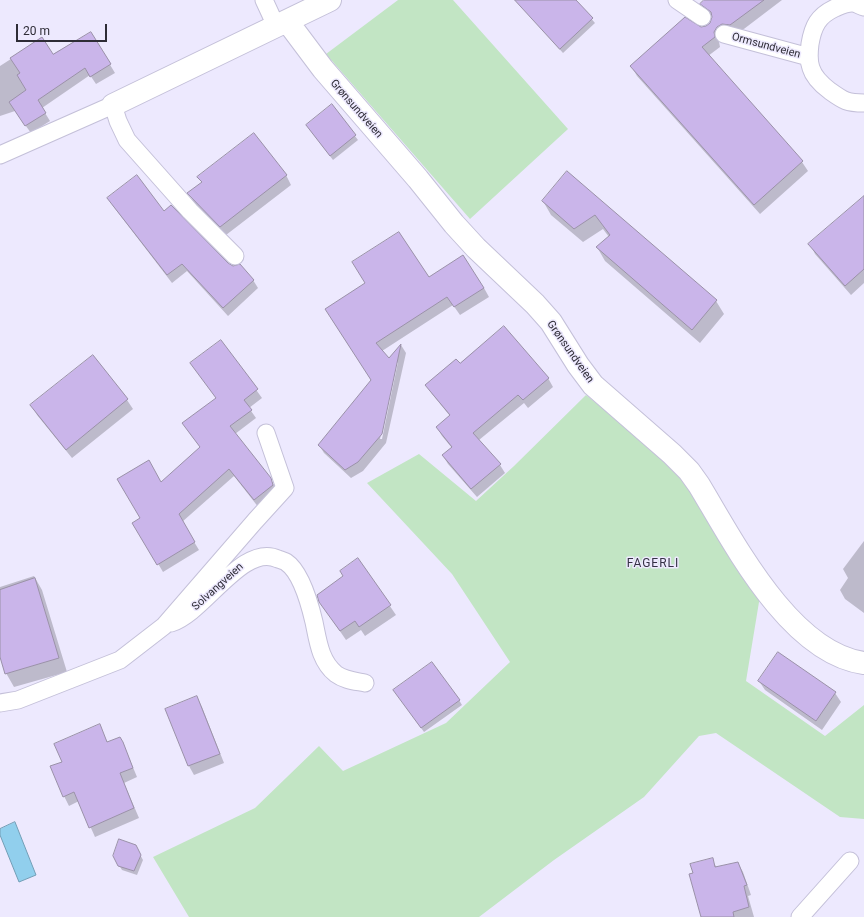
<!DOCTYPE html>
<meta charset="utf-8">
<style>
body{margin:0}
#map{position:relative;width:864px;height:917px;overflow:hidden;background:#ede9fe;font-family:Roboto,sans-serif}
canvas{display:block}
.scale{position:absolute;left:16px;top:24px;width:91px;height:18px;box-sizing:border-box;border:2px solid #2e2c36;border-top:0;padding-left:5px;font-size:12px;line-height:14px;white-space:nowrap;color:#2e2c36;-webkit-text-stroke:3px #ede9fe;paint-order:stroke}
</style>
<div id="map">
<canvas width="864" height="917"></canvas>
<div class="scale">20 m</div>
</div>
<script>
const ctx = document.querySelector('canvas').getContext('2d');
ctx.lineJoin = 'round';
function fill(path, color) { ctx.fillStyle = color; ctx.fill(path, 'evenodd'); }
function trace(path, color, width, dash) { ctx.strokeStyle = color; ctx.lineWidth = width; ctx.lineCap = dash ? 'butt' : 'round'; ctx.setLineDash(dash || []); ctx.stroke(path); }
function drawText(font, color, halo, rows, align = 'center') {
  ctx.font = font + ' Roboto,sans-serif'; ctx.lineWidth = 3; ctx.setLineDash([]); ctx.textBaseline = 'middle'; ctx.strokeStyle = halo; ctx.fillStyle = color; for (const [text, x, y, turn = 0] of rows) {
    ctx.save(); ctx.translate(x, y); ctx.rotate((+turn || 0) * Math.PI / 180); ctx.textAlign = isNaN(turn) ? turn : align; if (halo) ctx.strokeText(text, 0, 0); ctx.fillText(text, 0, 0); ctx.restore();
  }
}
const green = new Path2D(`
 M 398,0 L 453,0 L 568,129 L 470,219 L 326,54 Z
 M 586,395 L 657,451 L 687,484 L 760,596 L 746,681 L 825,736 L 864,705 L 864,819 L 840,817 L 716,733 L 699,736 L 644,797 L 554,860 L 479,917 L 189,917 L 153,857 L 255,808 L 319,746 L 343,771 L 446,723 L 510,662 L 452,574 L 367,483 L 419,454 L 476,501 L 514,466 Z`);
const water = new Path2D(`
 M 15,822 L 36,875 L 19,882 L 0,835 L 0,829 Z`);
const shadow = new Path2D(`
 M 515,0 L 575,0 L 595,23 L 563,53 Z
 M 706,0 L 782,0 L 736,35 L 722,36 L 719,42 L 720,47 L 708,56 L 802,162 L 808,171 L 760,214 L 637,76 L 631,66 L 701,28 L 706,27 L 711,24 L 713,18 L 707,13 L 701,4 Z
 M 91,33 L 115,73 L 96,84 L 90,75 L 42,108 L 50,121 L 31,133 L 15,111 L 0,116 L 0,66 L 42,39 L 53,55 Z
 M 332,106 L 358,140 L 333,160 L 307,126 Z
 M 567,172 L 716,301 L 724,314 L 700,343 L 605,261 L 597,247 L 609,237 L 603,229 L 583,242 L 551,215 L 543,201 Z
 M 286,175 L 291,185 L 226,235 L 194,203 L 189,193 L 202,183 L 199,177 Z
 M 864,197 L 864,283 L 851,295 L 815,254 L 810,244 Z
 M 108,198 L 163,212 L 227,264 L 253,280 L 258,288 L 228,316 L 187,271 L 172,283 L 113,206 Z
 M 429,278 L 484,288 L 489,297 L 460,315 L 453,305 L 382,351 L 389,360 L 401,345 L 406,353 L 386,443 L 363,471 L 351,478 L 324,453 L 319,445 L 372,381 L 331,318 ZM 398,362 L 382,439 L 380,439 L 396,364 Z
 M 221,341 L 262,398 L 249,408 L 256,418 L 235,434 L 270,478 L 275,487 L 259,508 L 234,476 L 182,522 L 199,550 L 163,572 L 134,523 L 141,519 L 161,483 L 201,448 L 188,431 L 217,399 L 191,363 Z
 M 92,356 L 127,400 L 133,409 L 72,458 L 37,415 L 32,406 Z
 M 460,365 L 548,378 L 553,387 L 528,408 L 524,403 L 479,440 L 500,465 L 505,473 L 477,497 L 448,464 L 443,456 L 452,448 L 442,436 L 437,427 L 450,416 L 432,394 L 427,386 Z
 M 864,541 L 864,613 L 845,599 L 840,590 L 848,578 L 843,569 Z
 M 358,559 L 396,615 L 365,636 L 361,630 L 346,640 L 320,602 L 344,576 Z
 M 34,576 L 42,590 L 67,672 L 14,687 L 6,673 L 0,654 L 0,587 Z
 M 778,653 L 835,693 L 841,702 L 822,730 L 765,690 L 759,681 Z
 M 394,690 L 459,700 L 462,705 L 424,732 Z
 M 197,697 L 202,707 L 224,763 L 194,775 L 189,766 L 166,710 Z
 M 99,726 L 108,743 L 120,738 L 125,748 L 137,777 L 124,783 L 139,818 L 95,837 L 79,801 L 69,806 L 64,796 L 63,763 Z
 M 138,851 L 143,860 L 137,875 L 122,870 L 119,865 Z
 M 712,860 L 717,868 L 738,863 L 743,872 L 751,895 L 748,896 L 754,917 L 702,917 L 694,874 Z`);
const building = new Path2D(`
 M 515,0 L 576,0 L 593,18 L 560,49 Z
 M 704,0 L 764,0 L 730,25 L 722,24 L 717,27 L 714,32 L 715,37 L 702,47 L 803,161 L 754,205 L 630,66 L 685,17 L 701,27 L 706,26 L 710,23 L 712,17 L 711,12 L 700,4 Z
 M 91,32 L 111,64 L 90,77 L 85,68 L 38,100 L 46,113 L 25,126 L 9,102 L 26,90 L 17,75 L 20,73 L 10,58 L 42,37 L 53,54 Z
 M 332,104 L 356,135 L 330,156 L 306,125 Z
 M 254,133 L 287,175 L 220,227 L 187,193 L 202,182 L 197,177 Z
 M 567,171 L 717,300 L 692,330 L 596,247 L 610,235 L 595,215 L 574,229 L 542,201 Z
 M 137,175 L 164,211 L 171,205 L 228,263 L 233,266 L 240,264 L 254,280 L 223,308 L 182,264 L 167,275 L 107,198 Z
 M 864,196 L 864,269 L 845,286 L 808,244 Z
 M 399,232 L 429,277 L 463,255 L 484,288 L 454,307 L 447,297 L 376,343 L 389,358 L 401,344 L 382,434 L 358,462 L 345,470 L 318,445 L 371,380 L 325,309 L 365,283 L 352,262 Z
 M 504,326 L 549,378 L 523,400 L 518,395 L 473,433 L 501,464 L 471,489 L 442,455 L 452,447 L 436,427 L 450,415 L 425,385 L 456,359 L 460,363 Z
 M 221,340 L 258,389 L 244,400 L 252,410 L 230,426 L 271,478 L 273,485 L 254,500 L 229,469 L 179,514 L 195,542 L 157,565 L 132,523 L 140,518 L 117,479 L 149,460 L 161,482 L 200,447 L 182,423 L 216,398 L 190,363 Z
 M 93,355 L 128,399 L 66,450 L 30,405 Z
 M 358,558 L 391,605 L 359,627 L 355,621 L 340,631 L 319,602 L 317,595 L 343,576 L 340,571 Z
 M 35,578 L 59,658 L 5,674 L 0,657 L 0,590 Z
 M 778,652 L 836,692 L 816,721 L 758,681 Z
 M 432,662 L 460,700 L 421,728 L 393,690 Z
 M 197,696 L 220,754 L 188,766 L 165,709 Z
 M 100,724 L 107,742 L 120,737 L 123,742 L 133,768 L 120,773 L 134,808 L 89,828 L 74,792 L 63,797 L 50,766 L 62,762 L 54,744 Z
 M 119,839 L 136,845 L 141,855 L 134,871 L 118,866 L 113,856 Z
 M 713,858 L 715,867 L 738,862 L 747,885 L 744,886 L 749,907 L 733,912 L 734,917 L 701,917 L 689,874 L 693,873 L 690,864 Z`);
const service = new Path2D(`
 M 264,0 L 276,26
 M 677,0 L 702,17
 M 864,7 C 860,6 856,3 852,3 C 846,3 840,6 835,8 C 818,16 813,26 810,44 C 809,53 808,60 811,68 C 814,78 822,85 830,91 C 844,101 847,103 864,103
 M 724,34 L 809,57
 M 0,155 L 113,105 L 118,121 L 127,140 L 190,211 L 235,256
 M 171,623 C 204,613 243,542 278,559 C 281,560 284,561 286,562 C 301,572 310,605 314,622 C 318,641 320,661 336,674 C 344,680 355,681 365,683
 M 0,703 L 18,700 L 120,660 L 164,626 L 255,521 L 285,488 L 266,433
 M 800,917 L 850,861`);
const minor = new Path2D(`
 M 287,21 L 323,69 L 418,179 L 454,224 L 476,248 L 535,304 L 551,322 L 578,365 L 593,385 L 672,454 L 689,471 L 699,485 C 734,543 790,653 864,663
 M 113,105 L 330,0`);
const streetNames = [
 ["Ormsundveien",766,46,15],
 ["Grønsundveien",356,109,49],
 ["Grønsundveien",570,352,55],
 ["Solvangveien",218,587,-42]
];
const neighbourhoodNames = [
 ["FAGERLI",653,564]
];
fill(green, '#c2e5c4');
fill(water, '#91cfed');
trace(water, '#739eb6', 1);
fill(shadow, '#0003');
fill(building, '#cab5ea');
trace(building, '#9a91a8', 1);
trace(service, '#c4c0d9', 19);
trace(minor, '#c4c0d9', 24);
trace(service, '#fff', 17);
trace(minor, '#fff', 22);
drawText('11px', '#2e2c36', '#ede9fe', streetNames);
ctx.letterSpacing = '1px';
drawText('12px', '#353145', '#ede9fe', neighbourhoodNames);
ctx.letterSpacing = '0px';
</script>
